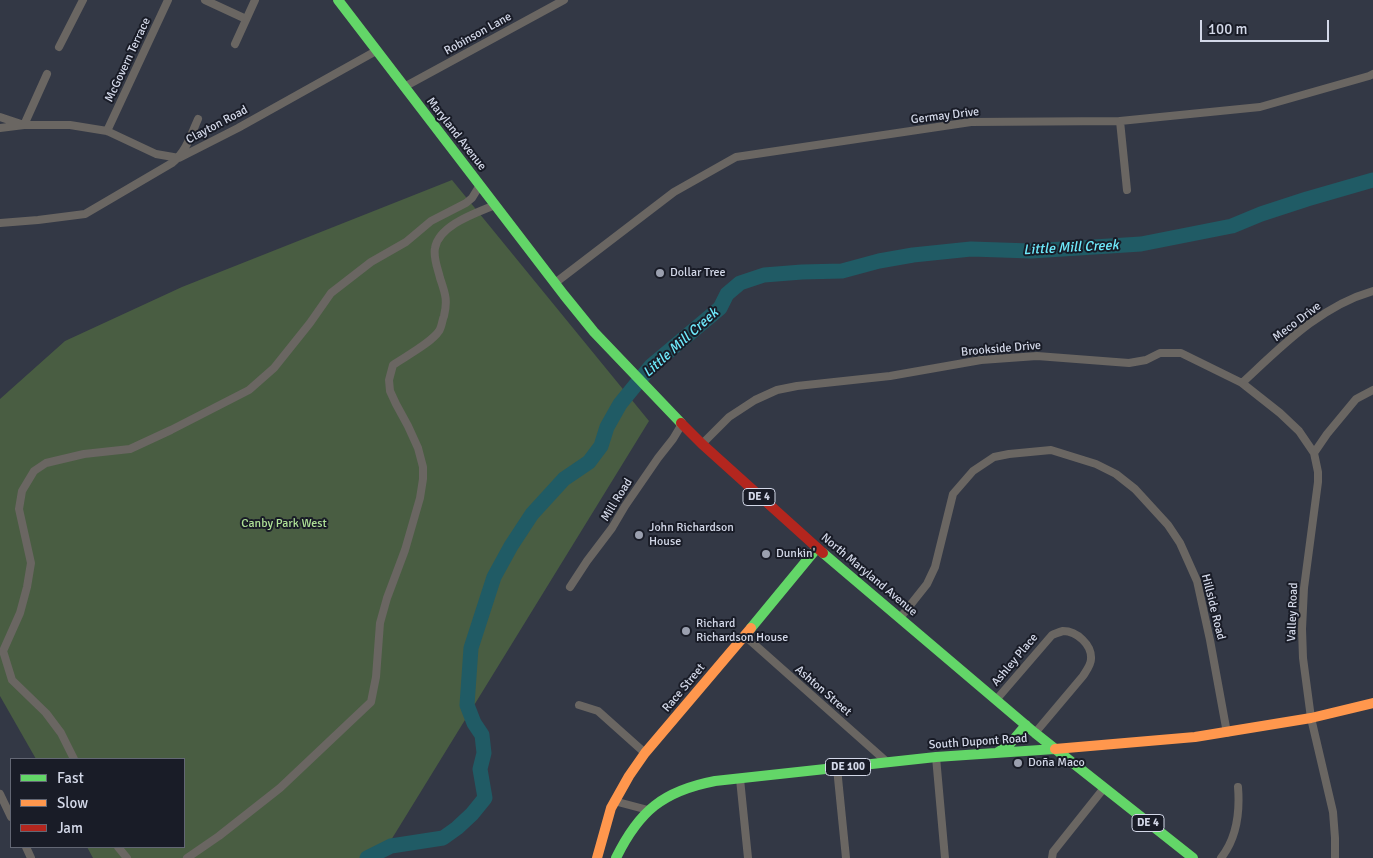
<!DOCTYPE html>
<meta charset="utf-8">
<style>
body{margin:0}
#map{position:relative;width:1373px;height:858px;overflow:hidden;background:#333845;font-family:Signika,sans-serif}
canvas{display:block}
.legend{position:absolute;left:10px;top:758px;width:175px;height:90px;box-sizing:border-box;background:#191c27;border:1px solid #636774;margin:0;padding:6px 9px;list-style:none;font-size:15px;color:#d3d8e8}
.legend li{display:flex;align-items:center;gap:10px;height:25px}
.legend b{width:25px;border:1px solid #636774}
.scale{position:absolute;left:1200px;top:20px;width:129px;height:22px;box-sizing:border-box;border:2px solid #d3d8e8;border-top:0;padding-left:6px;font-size:15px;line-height:18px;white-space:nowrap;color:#d3d8e8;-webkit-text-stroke:4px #191c27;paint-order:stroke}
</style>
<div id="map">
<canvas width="1373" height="858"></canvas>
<ul class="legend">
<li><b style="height:6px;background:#63d668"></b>Fast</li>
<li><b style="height:6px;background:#ff974d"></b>Slow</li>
<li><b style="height:6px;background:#b3261e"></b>Jam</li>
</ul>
<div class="scale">100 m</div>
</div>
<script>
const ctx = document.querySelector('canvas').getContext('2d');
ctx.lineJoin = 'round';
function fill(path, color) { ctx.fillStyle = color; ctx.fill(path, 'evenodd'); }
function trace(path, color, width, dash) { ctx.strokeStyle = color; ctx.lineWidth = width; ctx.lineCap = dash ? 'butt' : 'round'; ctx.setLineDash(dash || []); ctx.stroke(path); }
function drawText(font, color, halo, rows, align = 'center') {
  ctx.font = font + ' Signika,sans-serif'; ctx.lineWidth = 4; ctx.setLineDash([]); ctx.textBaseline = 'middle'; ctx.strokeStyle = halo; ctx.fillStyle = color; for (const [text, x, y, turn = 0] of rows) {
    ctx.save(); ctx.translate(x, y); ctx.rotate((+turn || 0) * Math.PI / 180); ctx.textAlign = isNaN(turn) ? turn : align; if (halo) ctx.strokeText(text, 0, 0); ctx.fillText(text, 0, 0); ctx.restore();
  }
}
const green = new Path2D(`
 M 452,180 L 649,421 L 380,858 L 93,858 L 87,847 L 184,847 L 184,759 L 36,759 L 0,696 L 0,399 L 65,341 L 182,287 Z`);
const river = new Path2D(`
 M 367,858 L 391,846 L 443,838 L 457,828 L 472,814 L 485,798 L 480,769 L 484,753 L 482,735 L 474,723 L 467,705 L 471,648 L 494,577 L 511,546 L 532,514 L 564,479 L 589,462 L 601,446 L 607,427 L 620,404 L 651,366 L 720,308 L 727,294 L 740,283 L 764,275 L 802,272 L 842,271 L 879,261 L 913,255 L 971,249 L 1031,251 L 1141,244 L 1232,226 L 1261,214 L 1307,199 L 1373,180`);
const street = new Path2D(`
 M 205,0 L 246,19
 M 235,44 L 255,0
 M 59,47 L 83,0
 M 404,87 L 564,0
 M 0,117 L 24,125 L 70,125 L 107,131 L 156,154 L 179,158 L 238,128 L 376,51
 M 1120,121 L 1127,190
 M 0,128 L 24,125 L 47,74
 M 107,131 L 168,0
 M 0,223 L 38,220 L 85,214 L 172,163 C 186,152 191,135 198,119
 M 555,283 L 674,192 L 736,157 L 971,122 L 1120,121 L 1260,107 L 1369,76 L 1373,74
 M 1242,383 C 1281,347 1320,306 1373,291
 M 702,444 L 729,417 L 755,400 L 777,390 L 797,386 L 890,376 L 981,360 L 1037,356 L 1129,363 L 1146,360 L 1160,353 L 1181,353 L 1242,383 L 1280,413 L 1299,431 L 1314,453
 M 570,587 L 587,561 L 612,528 L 625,506 L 658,458 L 673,439 L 682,424
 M 900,618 L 927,584 L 935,567 L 953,494 L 973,471 L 994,457 L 1009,454 L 1051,450 L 1096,464 L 1116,474 L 1135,489 L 1168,525 L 1180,543 L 1197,581 L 1210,640 L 1227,733
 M 745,636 L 887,762
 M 996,700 L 1052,635 C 1055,634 1059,632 1063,631 C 1077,631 1092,645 1091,659 C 1091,665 1086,671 1083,676 L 1035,733
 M 579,705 L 598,711 L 645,753
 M 936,757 L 945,858
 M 74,759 L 61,733 L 46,713 L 12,680 L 3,651 L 20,613 L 27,587 L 31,563 L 19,509 L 22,491 L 34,471 L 46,463 L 84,454 L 130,449 L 171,430 L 249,390 L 274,368 L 310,323 L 331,293 L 371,262 L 406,242 L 431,221 L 466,203 L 472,198 L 480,185
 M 837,768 L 846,858
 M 740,779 L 748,858
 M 0,794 L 11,817
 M 614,801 L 648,810
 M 26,847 L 31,858
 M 118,847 L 127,858
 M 187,858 L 219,836 L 280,788 L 371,702 L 376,677 L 380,623 L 387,598 L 405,550 L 420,498 L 423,479 L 423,467 L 418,448 L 408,426 L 396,404 L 390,391 L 389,380 L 393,365 C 406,356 431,343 439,331 C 442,327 442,320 444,316 C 448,300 445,293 440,278 C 438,269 433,258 435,248 C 439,225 476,213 495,205
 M 1052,858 L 1053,852 L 1104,788
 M 1221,858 C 1237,838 1240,812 1238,787
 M 1335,858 L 1335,838 L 1333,812 L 1311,718 L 1303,658 L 1302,629 L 1304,588 L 1318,482 L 1318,472 L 1314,453 L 1327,434 L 1356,399 L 1373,390`);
const fast = new Path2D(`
 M 338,0 L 564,295 L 594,332 L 681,423
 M 823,553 L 1035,733 L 1193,858
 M 751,628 L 817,548
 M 998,752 L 1008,746 L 1026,725
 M 616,858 C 639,811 663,791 715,781 L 936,757 L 1055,749`);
const slow = new Path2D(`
 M 1055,749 L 1195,737 L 1311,718 L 1373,703
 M 597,858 L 611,808 L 629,776 L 645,753 L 751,628`);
const jam = new Path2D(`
 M 681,423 L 702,444 L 823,553`);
const markers = [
 [660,273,5,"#9ba0af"],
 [639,535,5,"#9ba0af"],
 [766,554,5,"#9ba0af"],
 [686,631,5,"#9ba0af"],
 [1018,763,5,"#9ba0af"]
];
const shields = [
 [759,497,32],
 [848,767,45],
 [1148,823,32]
];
const shieldNames = [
 ["DE 4",759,497],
 ["DE 100",848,767],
 ["DE 4",1148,823]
];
const streetNames = [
 ["Robinson Lane",478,34,-29],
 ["McGovern Terrace",128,60,-65],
 ["Germay Drive",945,116,-7],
 ["Clayton Road",217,125,-28],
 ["Maryland Avenue",456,134,52],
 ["Meco Drive",1297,322,-37],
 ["Brookside Drive",1001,349,-5],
 ["Mill Road",617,500,-58],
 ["North Maryland Avenue",869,575,40],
 ["Hillside Road",1213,607,76],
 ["Valley Road",1293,612,-88],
 ["Ashley Place",1015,660,-50],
 ["Race Street",684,688,-50],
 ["Ashton Street",823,691,41],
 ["South Dupont Road",978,742,-4]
];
const poiNames = [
 ["Dollar Tree",670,273],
 ["John Richardson",649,528],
 ["House",649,542],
 ["Dunkin'",776,554],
 ["Richard",696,624],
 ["Richardson House",696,638],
 ["Doña Maco",1028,763]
];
const parkNames = [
 ["Canby Park West",284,524]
];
const waterNames = [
 ["Little Mill Creek",1071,248,-3],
 ["Little Mill Creek",681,343,-42]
];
fill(green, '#495d42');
trace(river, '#205b65', 15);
trace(street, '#6a6662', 8);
trace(fast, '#63d668', 10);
trace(slow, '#ff974d', 10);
trace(jam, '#b3261e', 10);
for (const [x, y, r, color] of markers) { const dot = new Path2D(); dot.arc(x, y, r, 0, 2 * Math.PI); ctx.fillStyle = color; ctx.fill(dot); trace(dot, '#191c27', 2); }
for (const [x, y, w] of shields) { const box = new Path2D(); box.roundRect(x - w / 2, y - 8.5, w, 17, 4); ctx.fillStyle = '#191c27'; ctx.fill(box); trace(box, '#d3d8e8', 1); }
drawText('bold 11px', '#d3d8e8', null, shieldNames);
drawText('12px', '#d3d8e8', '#191c27', streetNames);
drawText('12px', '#d3d8e8', '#191c27', poiNames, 'left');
drawText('12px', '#aee096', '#191c27', parkNames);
drawText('italic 14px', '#6feafc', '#191c27', waterNames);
</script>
